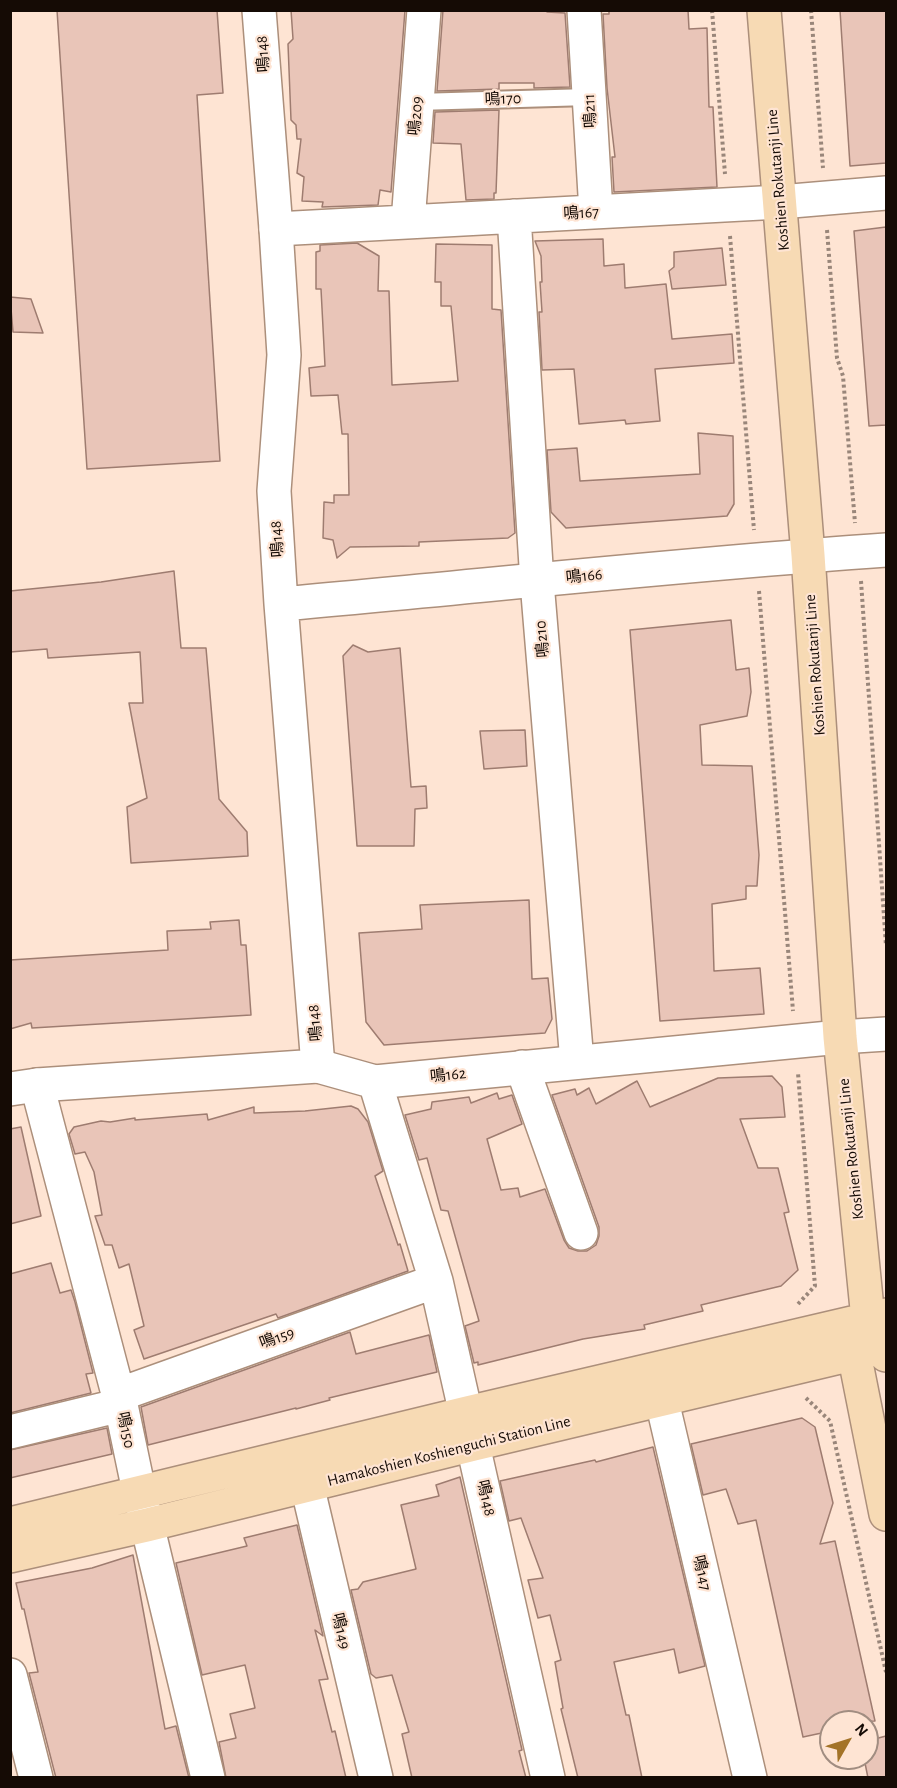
<!DOCTYPE html>
<meta charset="utf-8">
<style>
body{margin:0}
#map{position:relative;width:897px;height:1788px;overflow:hidden;background:#fee4d3;font-family:"Alegreya Sans",sans-serif}
canvas{display:block}
.frame{position:absolute;inset:0;border:12px solid #150b05;pointer-events:none}
.north{position:absolute;left:819px;top:1710px;width:60px;height:60px;box-sizing:border-box;background:#fee4d3;border:2px solid #a18d81;border-radius:50%;rotate:51deg;font-size:16px;font-weight:700;line-height:24px;text-align:center;color:#150b05}
.north::after{content:'';display:block;margin:auto;width:21px;height:27px;background:#a37328;clip-path:polygon(50% 0,100% 100%,50% 72%,0 100%)}
</style>
<div id="map">
<canvas width="897" height="1788"></canvas>
<div class="frame"></div>
<div class="north">N</div>
</div>
<script>
const ctx = document.querySelector('canvas').getContext('2d');
ctx.lineJoin = 'round';
function fill(path, color) { ctx.fillStyle = color; ctx.fill(path, 'evenodd'); }
function trace(path, color, width, dash) { ctx.strokeStyle = color; ctx.lineWidth = width; ctx.lineCap = dash ? 'butt' : 'round'; ctx.setLineDash(dash || []); ctx.stroke(path); }
function drawText(font, color, halo, rows, align = 'center') {
  ctx.font = font + ' "Alegreya Sans","Noto Sans JP",sans-serif'; ctx.lineWidth = 4.5; ctx.setLineDash([]); ctx.textBaseline = 'middle'; ctx.strokeStyle = halo; ctx.fillStyle = color; for (const [text, x, y, turn = 0] of rows) {
    ctx.save(); ctx.translate(x, y); ctx.rotate((+turn || 0) * Math.PI / 180); ctx.textAlign = isNaN(turn) ? turn : align; if (halo) ctx.strokeText(text, 0, 0); ctx.fillText(text, 0, 0); ctx.restore();
  }
}
const building = new Path2D(`
 M 57,10 L 217,10 L 223,93 L 197,95 L 220,461 L 87,469 Z
 M 291,10 L 405,10 L 391,192 L 380,190 L 378,205 L 322,207 L 323,202 L 302,201 L 304,177 L 297,173 L 301,139 L 297,139 L 296,125 L 291,120 L 288,44 L 293,39 Z
 M 443,10 L 547,10 L 547,12 L 565,13 L 570,87 L 534,88 L 534,83 L 499,83 L 499,89 L 437,91 Z
 M 609,10 L 688,10 L 689,29 L 707,28 L 709,107 L 713,107 L 717,187 L 614,192 L 612,157 L 615,157 L 607,88 L 603,14 L 609,14 Z
 M 840,10 L 886,10 L 886,163 L 850,166 Z
 M 499,110 L 496,193 L 494,193 L 494,199 L 466,200 L 461,144 L 433,143 L 435,112 Z
 M 886,227 L 886,425 L 869,426 L 854,231 Z
 M 603,239 L 604,266 L 624,264 L 625,288 L 666,284 L 672,339 L 732,334 L 734,363 L 655,369 L 660,421 L 626,424 L 625,420 L 579,424 L 574,369 L 542,370 L 539,312 L 542,312 L 540,282 L 542,282 L 541,256 L 535,241 Z
 M 357,243 L 379,256 L 378,291 L 389,291 L 392,385 L 458,381 L 451,306 L 441,306 L 441,282 L 435,282 L 436,244 L 492,245 L 492,309 L 501,310 L 515,533 L 508,538 L 419,542 L 419,546 L 350,547 L 337,558 L 333,540 L 323,538 L 324,502 L 334,503 L 334,495 L 349,495 L 348,434 L 342,434 L 338,395 L 311,396 L 309,368 L 325,366 L 321,289 L 316,289 L 316,252 L 320,251 L 320,245 Z
 M 722,248 L 726,285 L 672,289 L 669,271 L 674,267 L 674,252 Z
 M 10,297 L 31,299 L 43,333 L 13,332 Z
 M 698,433 L 733,436 L 734,504 L 727,516 L 566,528 L 551,512 L 547,450 L 577,448 L 580,481 L 700,474 Z
 M 174,571 L 181,648 L 206,648 L 219,799 L 247,832 L 248,856 L 131,863 L 127,807 L 147,798 L 129,703 L 143,703 L 140,652 L 48,658 L 47,649 L 10,652 L 10,591 L 101,582 Z
 M 731,620 L 736,670 L 749,668 L 751,692 L 747,716 L 700,725 L 702,765 L 752,766 L 759,855 L 757,886 L 746,886 L 746,899 L 712,904 L 714,971 L 760,968 L 764,1014 L 660,1021 L 630,630 Z
 M 353,645 L 368,652 L 400,648 L 411,787 L 426,786 L 427,808 L 415,809 L 414,846 L 357,846 L 343,656 Z
 M 525,730 L 527,766 L 484,769 L 480,731 Z
 M 529,900 L 532,979 L 548,978 L 552,1019 L 545,1033 L 384,1045 L 366,1022 L 359,933 L 422,929 L 420,905 Z
 M 239,920 L 241,945 L 246,945 L 251,1015 L 32,1028 L 31,1023 L 10,1029 L 10,960 L 168,950 L 167,931 L 211,929 L 210,922 Z
 M 772,1076 L 782,1087 L 785,1117 L 740,1119 L 758,1168 L 778,1168 L 789,1212 L 784,1213 L 798,1270 L 781,1286 L 701,1305 L 703,1311 L 644,1325 L 645,1329 L 583,1339 L 478,1365 L 478,1362 L 474,1363 L 465,1326 L 479,1321 L 448,1211 L 441,1210 L 427,1158 L 419,1160 L 405,1115 L 431,1109 L 432,1102 L 469,1097 L 471,1103 L 497,1093 L 499,1099 L 512,1095 L 522,1124 L 487,1139 L 501,1190 L 518,1188 L 520,1197 L 545,1189 L 564,1240 L 569,1248 L 578,1251 L 587,1251 L 596,1245 L 599,1236 L 599,1227 L 552,1095 L 575,1089 L 577,1095 L 589,1088 L 596,1104 L 637,1081 L 650,1107 L 718,1078 Z
 M 351,1106 L 358,1109 L 368,1122 L 383,1171 L 375,1176 L 398,1245 L 400,1244 L 408,1271 L 278,1318 L 276,1314 L 144,1359 L 134,1330 L 144,1326 L 129,1264 L 119,1268 L 112,1245 L 105,1245 L 95,1216 L 102,1215 L 94,1172 L 85,1152 L 75,1154 L 69,1134 L 74,1127 L 101,1121 L 110,1122 L 135,1118 L 135,1120 L 207,1114 L 208,1120 L 254,1107 L 254,1113 L 305,1111 Z
 M 21,1127 L 41,1216 L 10,1224 L 10,1129 Z
 M 51,1263 L 60,1293 L 71,1290 L 75,1302 L 93,1373 L 86,1374 L 91,1393 L 10,1413 L 10,1274 Z
 M 350,1332 L 356,1354 L 429,1335 L 437,1372 L 329,1398 L 330,1400 L 296,1409 L 296,1408 L 148,1445 L 141,1407 Z
 M 802,1418 L 815,1427 L 833,1503 L 820,1544 L 835,1541 L 875,1721 L 831,1722 L 831,1731 L 803,1737 L 756,1520 L 738,1524 L 726,1489 L 703,1495 L 691,1444 Z
 M 107,1428 L 112,1454 L 10,1478 L 10,1450 Z
 M 653,1447 L 705,1666 L 679,1673 L 674,1649 L 614,1662 L 626,1715 L 629,1715 L 642,1778 L 578,1778 L 561,1709 L 563,1708 L 555,1662 L 561,1660 L 550,1615 L 538,1618 L 528,1580 L 543,1578 L 521,1518 L 509,1521 L 500,1481 L 595,1460 L 596,1462 Z
 M 460,1477 L 522,1750 L 519,1751 L 526,1778 L 412,1778 L 402,1734 L 409,1732 L 392,1675 L 376,1678 L 371,1674 L 351,1590 L 358,1589 L 363,1582 L 416,1569 L 401,1505 L 439,1496 L 436,1485 Z
 M 297,1525 L 323,1636 L 315,1630 L 328,1679 L 319,1680 L 332,1732 L 335,1731 L 346,1778 L 226,1778 L 219,1742 L 236,1738 L 230,1714 L 255,1708 L 245,1665 L 202,1675 L 176,1563 L 247,1546 L 244,1538 Z
 M 133,1555 L 165,1729 L 176,1726 L 189,1778 L 56,1778 L 29,1673 L 38,1672 L 24,1609 L 22,1609 L 16,1583 L 92,1568 Z
 M 886,1736 L 886,1778 L 868,1778 L 864,1758 L 867,1758 L 867,1741 Z`);
const path = new Path2D(`
 M 712,10 L 725,174
 M 811,10 L 823,168
 M 827,230 L 837,358 L 843,376 L 855,523
 M 730,236 L 754,530
 M 861,581 L 886,946
 M 759,591 L 793,1011
 M 798,1304 L 815,1286 L 798,1073
 M 806,1398 L 830,1421 L 886,1672`);
const service = new Path2D(`
 M 417,102 L 589,97`);
const minor = new Path2D(`
 M 259,10 L 276,229 L 780,202 L 886,193
 M 584,10 L 596,212
 M 514,216 L 537,582 L 577,1062
 M 408,222 L 424,10
 M 840,1037 L 886,1034
 M 318,1066 L 375,1082 L 436,1281 L 548,1778
 M 522,1067 L 581,1233
 M 37,1085 L 121,1405 L 139,1491 L 208,1778
 M 655,1371 L 750,1778
 M 118,1395 L 436,1281
 M 10,1432 L 121,1405
 M 307,1485 L 376,1778
 M 10,1675 L 36,1778`);
const tertiary = new Path2D(`
 M 281,604 C 483,586 684,564 886,550
 M 375,1082 L 840,1037
 M 10,1089 L 37,1085 L 318,1066 L 281,604 L 274,491 L 284,355 L 276,229`);
const secondary = new Path2D(`
 M 764,10 L 808,555 L 840,1037 L 868,1319 L 885,1346 L 886,1355
 M 861,1335 L 854,1353 L 886,1514
 M 10,1524 L 467,1413 L 886,1315
 M 10,1556 L 147,1525 L 474,1444 L 886,1346`);
const streetNames = [
 ["鳴148",263,54,-94],
 ["鳴170",503,99,-2],
 ["鳴211",590,111,-93],
 ["鳴209",416,116,-85],
 ["Koshien Rokutanji Line",778,180,-95],
 ["鳴167",581,213,-3],
 ["鳴148",277,539,-94],
 ["鳴166",584,576,-6],
 ["鳴210",542,639,-95],
 ["Koshien Rokutanji Line",815,665,-94],
 ["鳴148",315,1023,-95],
 ["鳴162",448,1075,-6],
 ["Koshien Rokutanji Line",851,1149,-96],
 ["鳴159",277,1338,-20],
 ["鳴150",126,1430,78],
 ["Hamakoshien Koshienguchi Station Line",449,1451,-14],
 ["鳴148",486,1498,77],
 ["鳴147",702,1573,77],
 ["鳴149",341,1631,77]
];
fill(building, '#e9c5b8');
trace(building, '#9e7c70', 1.5);
trace(service, '#ac8f7b', 20);
trace(minor, '#ac8f7b', 36);
trace(tertiary, '#ac8f7b', 36);
trace(secondary, '#ac8f7b', 36);
trace(path, '#99867a', 4, [3, 3]);
trace(service, '#fff', 16);
trace(minor, '#fff', 33);
trace(tertiary, '#fff', 33);
trace(secondary, '#f7dab4', 33);
drawText('16px', '#150b05', '#fee4d3', streetNames);
</script>
